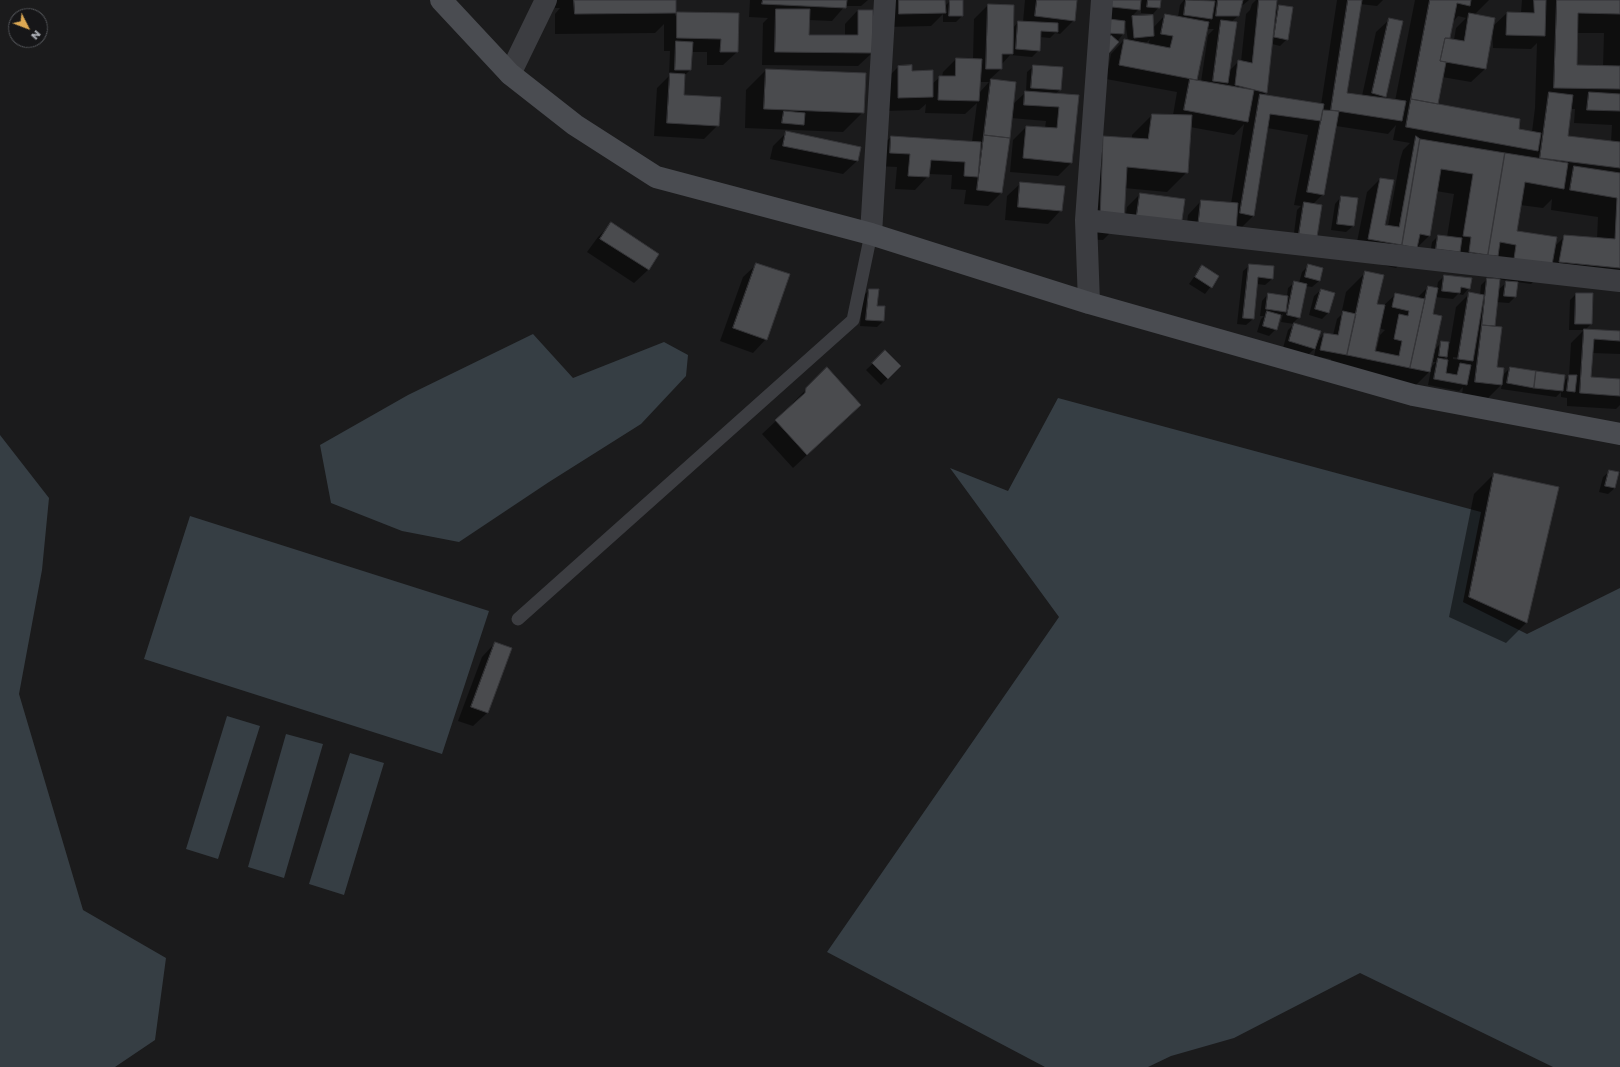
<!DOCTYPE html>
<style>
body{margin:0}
#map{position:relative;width:1620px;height:1067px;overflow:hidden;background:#1b1b1c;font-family:Poppins,sans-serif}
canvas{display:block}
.north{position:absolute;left:8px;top:8px;width:40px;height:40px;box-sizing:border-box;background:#161618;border:1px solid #535559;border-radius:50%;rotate:132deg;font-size:11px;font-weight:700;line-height:16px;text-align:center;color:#afb3ba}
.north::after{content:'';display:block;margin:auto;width:14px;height:18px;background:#dca853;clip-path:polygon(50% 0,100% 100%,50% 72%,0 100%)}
</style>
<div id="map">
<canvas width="1620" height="1067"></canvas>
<div class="north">N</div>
</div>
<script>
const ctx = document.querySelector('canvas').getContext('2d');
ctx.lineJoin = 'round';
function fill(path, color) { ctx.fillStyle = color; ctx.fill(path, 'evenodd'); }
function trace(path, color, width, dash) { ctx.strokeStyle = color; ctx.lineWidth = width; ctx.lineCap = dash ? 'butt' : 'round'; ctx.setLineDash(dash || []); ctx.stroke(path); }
const water = new Path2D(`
 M 533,334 L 573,378 L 664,342 L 688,355 L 686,376 L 641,424 L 549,482 L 459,542 L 402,531 L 331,503 L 320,445 L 408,395 Z
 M 1058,398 L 1481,512 L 1463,602 L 1527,634 L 1620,588 L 1620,1067 L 1553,1067 L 1360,973 L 1234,1038 L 1171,1056 L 1148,1067 L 1045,1067 L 827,952 L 1059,617 L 950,468 L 1008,491 Z
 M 0,435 L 49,498 L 42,570 L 19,694 L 83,910 L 166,958 L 155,1040 L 115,1067 L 0,1067 Z
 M 190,516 L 489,611 L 442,754 L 144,659 Z
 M 227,716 L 260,726 L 218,859 L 186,849 Z
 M 286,734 L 323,744 L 284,878 L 248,867 Z
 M 350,753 L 384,763 L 344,895 L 309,884 Z`);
const shadow = new Path2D(`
 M 555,0 L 675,0 L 675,16 L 678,13 L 738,14 L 737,52 L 723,65 L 707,65 L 707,52 L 691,52 L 690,70 L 684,76 L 683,96 L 718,125 L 704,139 L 654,136 L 657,88 L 669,76 L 670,51 L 664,51 L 664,24 L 655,33 L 555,34 L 555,14 L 560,8 L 555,8 Z
 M 750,0 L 868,0 L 861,6 L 845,6 L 832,21 L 809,20 L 808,36 L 845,36 L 845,24 L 858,10 L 872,53 L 858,66 L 762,65 L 763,23 L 768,18 L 749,17 Z
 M 886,0 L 944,0 L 945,6 L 950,1 L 962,1 L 962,16 L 956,22 L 943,22 L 943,14 L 931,26 L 886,27 Z
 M 1025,0 L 1076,0 L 1074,20 L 1060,34 L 1055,33 L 1050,38 L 1040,37 L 1039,50 L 1032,57 L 1010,55 L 1001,65 L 1001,69 L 989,80 L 1015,83 L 1012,105 L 1026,92 L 1027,72 L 1034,66 L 1060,90 L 1055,94 L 1078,96 L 1072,162 L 1058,176 L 1010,172 L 1013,140 L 1026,127 L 1045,128 L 1046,121 L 1011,118 L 1001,193 L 988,206 L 964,204 L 966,190 L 951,189 L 952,175 L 929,174 L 928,176 L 915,190 L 895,189 L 897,167 L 877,166 L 877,150 L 891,137 L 972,142 L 977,103 L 965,114 L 925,113 L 926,104 L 919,110 L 885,111 L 885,80 L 898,67 L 911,72 L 932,84 L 940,77 L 942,77 L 943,72 L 956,59 L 973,59 L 974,19 L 988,5 L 1013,28 L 1018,22 L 1023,22 ZM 979,82 L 989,82 L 979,93 Z
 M 1100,0 L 1160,0 L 1159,7 L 1153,14 L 1141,13 L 1141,7 L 1131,17 L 1152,16 L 1153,28 L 1165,15 L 1178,17 L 1180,5 L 1184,0 L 1249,0 L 1243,5 L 1240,5 L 1238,16 L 1231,22 L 1229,71 L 1239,61 L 1241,62 L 1246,14 L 1250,10 L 1252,4 L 1256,0 L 1276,0 L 1275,11 L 1280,6 L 1287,39 L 1280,46 L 1272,44 L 1266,92 L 1263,96 L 1321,105 L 1337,0 L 1383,0 L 1377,6 L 1360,4 L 1346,94 L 1362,96 L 1376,32 L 1390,19 L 1385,96 L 1382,99 L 1395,101 L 1415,0 L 1489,0 L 1474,15 L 1492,27 L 1507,13 L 1521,13 L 1522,0 L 1620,0 L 1620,290 L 1541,274 L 1531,284 L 1517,282 L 1515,297 L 1509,303 L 1496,302 L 1492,327 L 1496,368 L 1502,376 L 1510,368 L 1564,381 L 1569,376 L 1571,343 L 1584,330 L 1569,330 L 1570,300 L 1576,294 L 1591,324 L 1585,330 L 1620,332 L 1620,354 L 1592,353 L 1590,378 L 1620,380 L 1620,405 L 1616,409 L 1567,406 L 1567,398 L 1561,397 L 1561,392 L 1556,397 L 1501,389 L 1502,384 L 1488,398 L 1462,395 L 1463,387 L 1459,391 L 1428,385 L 1431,370 L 1416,385 L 1328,375 L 1331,359 L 1314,356 L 1316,347 L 1308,355 L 1283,348 L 1288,330 L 1294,324 L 1281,322 L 1283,314 L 1279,318 L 1276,329 L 1269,336 L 1257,332 L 1261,319 L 1264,316 L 1260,316 L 1262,301 L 1268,294 L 1287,296 L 1288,288 L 1295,282 L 1299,283 L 1302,272 L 1309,265 L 1319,281 L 1312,287 L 1306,286 L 1299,317 L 1293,323 L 1320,331 L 1317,341 L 1324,334 L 1333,335 L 1337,319 L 1341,315 L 1346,292 L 1366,272 L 1376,305 L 1383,306 L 1396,294 L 1417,298 L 1428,287 L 1437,288 L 1438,282 L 1444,276 L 1469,288 L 1463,295 L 1458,294 L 1453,299 L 1435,297 L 1431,315 L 1434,350 L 1442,342 L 1450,343 L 1456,307 L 1470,293 L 1480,295 L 1481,285 L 1487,279 L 1495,280 L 1497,264 L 1430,255 L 1432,242 L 1438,236 L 1447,237 L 1454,194 L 1436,191 L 1429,236 L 1396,268 L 1383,265 L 1384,258 L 1355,252 L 1367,192 L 1380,179 L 1384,225 L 1388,226 L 1400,160 L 1403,150 L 1410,143 L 1393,140 L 1396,125 L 1388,134 L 1336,126 L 1323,194 L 1313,204 L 1316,236 L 1293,241 L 1297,210 L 1301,206 L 1294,205 L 1308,135 L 1267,128 L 1254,215 L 1240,229 L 1185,240 L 1188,215 L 1201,201 L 1231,204 L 1244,124 L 1234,135 L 1190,127 L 1187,172 L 1167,192 L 1124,188 L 1123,220 L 1103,240 L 1080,239 L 1084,157 L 1104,137 L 1132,139 L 1132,135 L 1152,115 L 1173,115 L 1177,92 L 1106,79 L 1111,54 L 1124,40 L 1128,41 L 1125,21 L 1123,34 L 1109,52 ZM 1458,16 L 1466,18 L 1456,28 L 1454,40 L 1447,39 L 1452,23 ZM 1492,28 L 1493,48 L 1531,49 L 1537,43 L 1535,108 L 1532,132 L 1518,130 L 1437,105 L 1442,77 L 1471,82 L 1485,69 ZM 1206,29 L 1214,29 L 1208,35 L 1201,82 L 1196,81 ZM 1576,33 L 1604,33 L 1603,67 L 1575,66 ZM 1150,39 L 1148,45 L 1141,43 L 1147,42 ZM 1570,109 L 1575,109 L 1574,123 L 1612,125 L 1611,142 L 1566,137 ZM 1552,199 L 1551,210 L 1598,217 L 1597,239 L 1565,236 L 1554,247 L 1516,231 L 1520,205 L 1543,208 ZM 1499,279 L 1508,281 L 1497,291 ZM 1379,328 L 1385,330 L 1380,335 L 1376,352 L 1374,351 ZM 1448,355 L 1447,361 L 1442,360 ZM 1432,357 L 1434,357 L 1433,362 L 1436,362 L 1430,368 ZM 1453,357 L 1462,358 L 1462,360 L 1453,359 Z
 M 766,70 L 863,112 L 843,132 L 745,128 L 746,90 Z
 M 786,133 L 860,147 L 857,161 L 843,174 L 770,159 L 773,146 Z
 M 1021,183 L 1061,210 L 1048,224 L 1005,220 L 1007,196 Z
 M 1140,194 L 1180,227 L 1167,240 L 1123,234 L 1127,207 Z
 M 1341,197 L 1353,226 L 1346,232 L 1331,230 L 1335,204 Z
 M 611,224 L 658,254 L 648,270 L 634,283 L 587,252 L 598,237 Z
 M 757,264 L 766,339 L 753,353 L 720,341 L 743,277 Z
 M 1250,265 L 1272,279 L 1265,285 L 1257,284 L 1253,319 L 1246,325 L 1237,324 L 1243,271 Z
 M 1202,266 L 1218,277 L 1205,294 L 1189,284 Z
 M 869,290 L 883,321 L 877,327 L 860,326 L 863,296 Z
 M 1321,290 L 1328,313 L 1322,319 L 1309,315 L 1314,296 Z
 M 885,352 L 900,366 L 881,385 L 866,370 Z
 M 826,369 L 860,405 L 793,468 L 762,434 L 792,406 L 793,403 Z
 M 1610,471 L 1618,473 L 1615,488 L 1608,494 L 1599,492 L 1603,477 Z
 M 1494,474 L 1558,488 L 1526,623 L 1506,643 L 1449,617 L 1474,494 Z
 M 495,643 L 487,713 L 473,726 L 458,721 L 482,657 Z`);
const building = new Path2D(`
 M 574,0 L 676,0 L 676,13 L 575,14 Z
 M 763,0 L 847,0 L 846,8 L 762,4 Z
 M 899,0 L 945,0 L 946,13 L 899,14 Z
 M 950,0 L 963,0 L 963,16 L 949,16 Z
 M 1037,0 L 1077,0 L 1075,21 L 1035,16 Z
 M 1112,0 L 1141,0 L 1140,10 L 1112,7 Z
 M 1148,0 L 1161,0 L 1160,8 L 1147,7 Z
 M 1186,0 L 1215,1 L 1212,19 L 1184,15 Z
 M 1218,0 L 1243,0 L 1239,16 L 1216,16 Z
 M 1259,0 L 1277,0 L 1267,93 L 1235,85 L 1238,60 L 1252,63 Z
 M 1348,0 L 1362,0 L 1347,93 L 1406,101 L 1402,121 L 1331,110 Z
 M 1430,0 L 1471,0 L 1470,6 L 1457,3 L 1450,38 L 1445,38 L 1440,61 L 1446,62 L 1438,104 L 1411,99 Z
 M 1534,0 L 1546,0 L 1545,36 L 1506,35 L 1507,12 L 1534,13 Z
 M 1557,0 L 1620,0 L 1620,14 L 1578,13 L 1577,65 L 1620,66 L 1620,89 L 1554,88 Z
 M 988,4 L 1014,5 L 1013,54 L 1002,54 L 1002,69 L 986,69 Z
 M 1279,5 L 1293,7 L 1288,40 L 1274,37 Z
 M 776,9 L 810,9 L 809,35 L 858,35 L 858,10 L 873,10 L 873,53 L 775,52 Z
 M 677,12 L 739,13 L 738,52 L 720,52 L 721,39 L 677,38 Z
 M 1469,13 L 1495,18 L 1486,69 L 1440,61 L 1445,38 L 1464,41 Z
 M 1165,14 L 1209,22 L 1197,80 L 1119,65 L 1124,39 L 1170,48 L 1173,36 L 1161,34 Z
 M 1153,15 L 1154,36 L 1134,38 L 1132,16 Z
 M 1389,18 L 1403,21 L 1386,97 L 1372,93 Z
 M 1109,19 L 1125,21 L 1124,34 L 1107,33 Z
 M 1221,20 L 1237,22 L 1228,83 L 1213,81 Z
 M 1018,21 L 1058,23 L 1058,32 L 1041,31 L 1040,51 L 1016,49 Z
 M 1111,35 L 1119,42 L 1109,53 L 1102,46 Z
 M 676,41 L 693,42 L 691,70 L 675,70 Z
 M 956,58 L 982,59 L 979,101 L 938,100 L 939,76 L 955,76 Z
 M 912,65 L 912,71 L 933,70 L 933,97 L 898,98 L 898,66 Z
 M 1033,65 L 1063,67 L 1061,90 L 1031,88 Z
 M 766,69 L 866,73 L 864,113 L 764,109 Z
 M 670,73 L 685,74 L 684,95 L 721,97 L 719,126 L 667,123 Z
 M 991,79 L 1016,82 L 1010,138 L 984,135 Z
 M 1190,79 L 1254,90 L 1248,122 L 1184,110 Z
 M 1025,91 L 1079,95 L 1072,163 L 1023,158 L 1026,126 L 1057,128 L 1059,107 L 1024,105 Z
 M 1549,92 L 1573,95 L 1568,136 L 1620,142 L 1620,168 L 1540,158 Z
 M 1589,92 L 1620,94 L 1620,111 L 1587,110 Z
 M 1260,94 L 1324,104 L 1321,121 L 1270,114 L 1254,216 L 1240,213 Z
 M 1411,99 L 1520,119 L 1519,129 L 1541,133 L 1538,151 L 1406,127 Z
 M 1323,110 L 1339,111 L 1324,195 L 1307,192 Z
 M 784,111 L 805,113 L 804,125 L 782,123 Z
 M 1152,114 L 1192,115 L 1188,173 L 1127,167 L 1124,221 L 1100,220 L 1103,136 L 1148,139 Z
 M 786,131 L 861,147 L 858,161 L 783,146 Z
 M 984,135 L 1010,138 L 1002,193 L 977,190 Z
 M 891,136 L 981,142 L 978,177 L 964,176 L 965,162 L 931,160 L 929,177 L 908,176 L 910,154 L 890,153 Z
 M 1416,136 L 1420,139 L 1402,245 L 1368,239 L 1380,178 L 1394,180 L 1385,225 L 1399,227 Z
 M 1420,139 L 1505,153 L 1488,255 L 1469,252 L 1471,237 L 1463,236 L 1473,174 L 1441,169 L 1430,236 L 1420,234 L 1417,248 L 1402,245 Z
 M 1505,153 L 1568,163 L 1564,189 L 1525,182 L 1517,231 L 1557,237 L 1552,265 L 1514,259 L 1516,245 L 1500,242 L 1498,256 L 1488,255 Z
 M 1574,166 L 1620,173 L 1620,268 L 1559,262 L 1564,235 L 1615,239 L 1617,198 L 1570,190 Z
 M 1020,182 L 1065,186 L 1062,211 L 1018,207 Z
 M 1140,193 L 1185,199 L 1181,227 L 1136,221 Z
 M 1341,196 L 1358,198 L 1354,226 L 1337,224 Z
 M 1201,200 L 1238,203 L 1236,230 L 1198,227 Z
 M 1304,202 L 1322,205 L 1317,237 L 1299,234 Z
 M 611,222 L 659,254 L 649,270 L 600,239 Z
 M 1438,235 L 1462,238 L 1460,252 L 1436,249 Z
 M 756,263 L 790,274 L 767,340 L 733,328 Z
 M 1249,264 L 1274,266 L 1273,279 L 1258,277 L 1254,319 L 1243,318 Z
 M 1308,264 L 1323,268 L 1320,281 L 1305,277 Z
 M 1202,265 L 1219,276 L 1212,288 L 1195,277 Z
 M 1365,271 L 1384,275 L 1377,304 L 1385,305 L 1375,351 L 1399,356 L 1402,341 L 1394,339 L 1399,314 L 1408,316 L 1409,311 L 1392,307 L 1395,293 L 1425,299 L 1410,368 L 1347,355 Z
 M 1444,275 L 1472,278 L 1470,289 L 1461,287 L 1460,293 L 1442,291 Z
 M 1487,278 L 1500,279 L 1495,326 L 1482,325 Z
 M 1294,281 L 1307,284 L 1300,318 L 1287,315 Z
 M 1506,281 L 1518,282 L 1516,297 L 1504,296 Z
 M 1428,286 L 1438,288 L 1433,314 L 1442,316 L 1430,372 L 1410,368 Z
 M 869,289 L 879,289 L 877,306 L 885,306 L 884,321 L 866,320 Z
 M 1321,289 L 1335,293 L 1329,313 L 1315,309 Z
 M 1469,292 L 1484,295 L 1473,361 L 1458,359 Z
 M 1268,293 L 1288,296 L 1286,312 L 1266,309 Z
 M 1576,293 L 1593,293 L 1592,324 L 1575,324 Z
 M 1267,311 L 1281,315 L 1277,330 L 1263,326 Z
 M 1343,311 L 1356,314 L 1347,355 L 1320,350 L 1324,333 L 1338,335 Z
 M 1294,323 L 1321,331 L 1315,349 L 1289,341 Z
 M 1482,325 L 1502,327 L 1497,367 L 1504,368 L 1502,385 L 1475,382 Z
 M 1584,329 L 1620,331 L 1620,341 L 1594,339 L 1591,377 L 1620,379 L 1620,396 L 1580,393 Z
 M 1441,341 L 1449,342 L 1447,357 L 1439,356 Z
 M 885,350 L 901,366 L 888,379 L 872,363 Z
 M 1438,358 L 1448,360 L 1446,373 L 1457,375 L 1460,363 L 1471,365 L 1467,385 L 1434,379 Z
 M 827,367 L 861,405 L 807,455 L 775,420 L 805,393 L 806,388 Z
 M 1510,367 L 1536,371 L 1534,388 L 1507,383 Z
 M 1536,371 L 1565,375 L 1563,391 L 1534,388 Z
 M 1569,375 L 1577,375 L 1575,392 L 1567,391 Z
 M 1609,470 L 1619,472 L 1615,488 L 1605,486 Z
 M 1494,473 L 1559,487 L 1527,623 L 1469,597 Z
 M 495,642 L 512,648 L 488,713 L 471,707 Z`);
const service = new Path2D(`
 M 518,619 L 853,320 L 871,234`);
const minor = new Path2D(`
 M 510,74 L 546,0
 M 1086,220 L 1620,281
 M 871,234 L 885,0
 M 1089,303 L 1086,220 L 1102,0`);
const secondary = new Path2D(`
 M 441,0 L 510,74 L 575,125 L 656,177 L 871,234 L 1089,303 L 1413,395 L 1620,434`);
fill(water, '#363e44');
fill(shadow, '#0007');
fill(building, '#4a4b4e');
trace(building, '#353538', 1);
trace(service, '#3c3d41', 13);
trace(minor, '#3c3d41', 22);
trace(secondary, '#4a4c51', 22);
</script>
